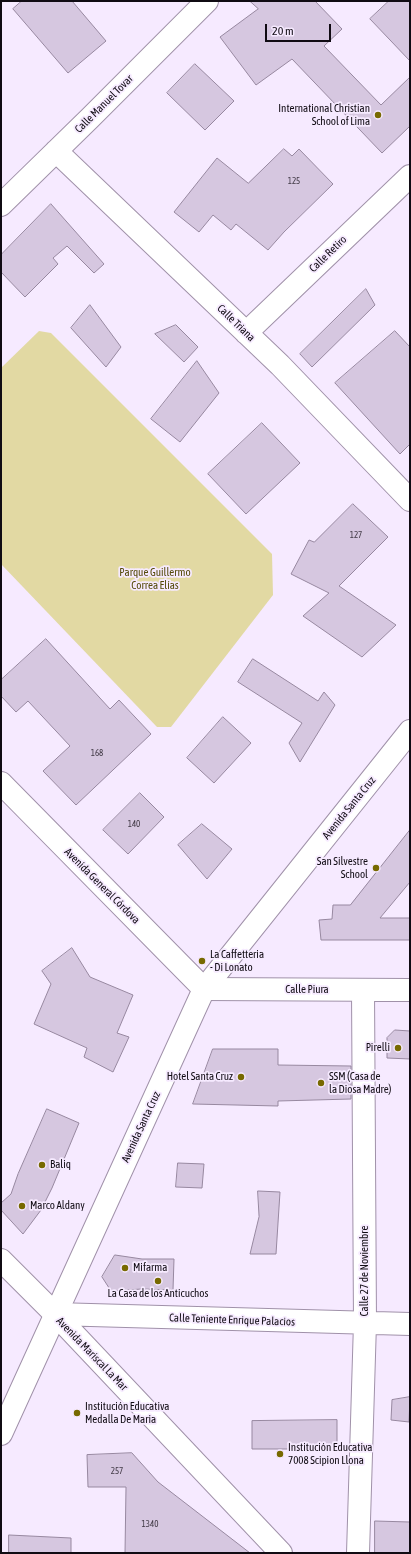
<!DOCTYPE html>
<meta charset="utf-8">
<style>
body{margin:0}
#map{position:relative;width:411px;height:1554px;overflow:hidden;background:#f6eaff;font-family:"Asap Condensed",sans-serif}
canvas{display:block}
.frame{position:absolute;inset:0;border:2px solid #100b13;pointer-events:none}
.scale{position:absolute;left:265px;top:24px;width:66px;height:18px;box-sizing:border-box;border:2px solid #100b13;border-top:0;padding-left:5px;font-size:12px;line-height:14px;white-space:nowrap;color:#100b13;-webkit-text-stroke:3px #f6eaff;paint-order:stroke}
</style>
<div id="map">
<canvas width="411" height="1554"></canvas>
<div class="frame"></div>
<div class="scale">20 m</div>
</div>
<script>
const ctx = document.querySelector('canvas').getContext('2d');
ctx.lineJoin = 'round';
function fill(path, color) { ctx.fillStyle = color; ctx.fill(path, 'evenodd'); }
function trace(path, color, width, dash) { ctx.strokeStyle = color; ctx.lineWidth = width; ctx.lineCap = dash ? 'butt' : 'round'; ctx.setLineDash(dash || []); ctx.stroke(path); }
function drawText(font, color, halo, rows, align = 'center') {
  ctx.font = font + ' "Asap Condensed",sans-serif'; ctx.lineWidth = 3.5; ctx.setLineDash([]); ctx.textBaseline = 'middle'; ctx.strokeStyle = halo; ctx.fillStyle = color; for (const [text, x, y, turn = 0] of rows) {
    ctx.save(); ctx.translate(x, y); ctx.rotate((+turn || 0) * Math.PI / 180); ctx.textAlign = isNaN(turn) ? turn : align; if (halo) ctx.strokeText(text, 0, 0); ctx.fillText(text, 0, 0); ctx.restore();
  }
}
const green = new Path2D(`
 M 39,331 L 51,333 L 272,554 L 273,595 L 171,727 L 157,727 L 1,564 L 1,368 Z`);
const building = new Path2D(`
 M 22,1 L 72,1 L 106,41 L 68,73 L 13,9 Z
 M 250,1 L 315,1 L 342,29 L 324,46 L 381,105 L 410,77 L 410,126 L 382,153 L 292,59 L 256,85 L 220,37 L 258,9 Z
 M 389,1 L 410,1 L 410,61 L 370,19 Z
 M 195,64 L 234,101 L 205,130 L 167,93 Z
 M 284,149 L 292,156 L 299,149 L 333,184 L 284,232 L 268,250 L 236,224 L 231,230 L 213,215 L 199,232 L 174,212 L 217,158 L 248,183 Z
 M 51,204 L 104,264 L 94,273 L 67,246 L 53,258 L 58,264 L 25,297 L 1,272 L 1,255 Z
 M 366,289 L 375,305 L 312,367 L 300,354 Z
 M 90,305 L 121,347 L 106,367 L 71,328 Z
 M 176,325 L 198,347 L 184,362 L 155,334 Z
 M 395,331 L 410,347 L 410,444 L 400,454 L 335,383 Z
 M 197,361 L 219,393 L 180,442 L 151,419 Z
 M 262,423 L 300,463 L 246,514 L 208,474 Z
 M 353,504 L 388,537 L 339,586 L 396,625 L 362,657 L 303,616 L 329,593 L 291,574 L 309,540 L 314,542 Z
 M 46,639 L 110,709 L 119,700 L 151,734 L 76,805 L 43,771 L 70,746 L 28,701 L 16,712 L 1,696 L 1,680 Z
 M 253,659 L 318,701 L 324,692 L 335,705 L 300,762 L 289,743 L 302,723 L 238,682 Z
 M 223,717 L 251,743 L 214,783 L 187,758 Z
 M 140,793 L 164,817 L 128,854 L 103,830 Z
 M 202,824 L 232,849 L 207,879 L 178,845 Z
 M 410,830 L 410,882 L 380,918 L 410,918 L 410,940 L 321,940 L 319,920 L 332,919 L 333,905 L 350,905 Z
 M 72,948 L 90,977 L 133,995 L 117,1033 L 129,1037 L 113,1072 L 84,1057 L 87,1048 L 34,1024 L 51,984 L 42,971 Z
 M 395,1030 L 410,1031 L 410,1059 L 387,1058 L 387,1038 Z
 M 213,1049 L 278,1049 L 278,1065 L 351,1066 L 351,1099 L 278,1101 L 278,1106 L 193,1104 Z
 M 47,1109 L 79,1123 L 52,1188 L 41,1210 L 23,1234 L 1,1210 L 1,1203 L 11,1194 L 18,1174 Z
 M 178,1163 L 204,1164 L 202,1188 L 176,1187 Z
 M 258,1191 L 280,1192 L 276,1254 L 250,1254 L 259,1217 Z
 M 115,1255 L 142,1259 L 174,1259 L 173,1290 L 142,1289 L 111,1291 L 102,1277 Z
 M 410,1397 L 409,1422 L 391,1420 L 392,1400 Z
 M 337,1420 L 337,1449 L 252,1449 L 252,1421 Z
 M 132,1453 L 158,1482 L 250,1553 L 125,1553 L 126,1487 L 88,1487 L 87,1455 Z
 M 375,1521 L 410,1522 L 410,1553 L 375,1553 Z
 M 9,1535 L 71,1538 L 71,1553 L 9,1553 Z`);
const street = new Path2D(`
 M 56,151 L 280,365 L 410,500
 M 1,205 L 90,118 L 207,1
 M 246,333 L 410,176
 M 204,989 L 410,990
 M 1,1260 L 55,1314 L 281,1553
 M 55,1314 L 410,1324
 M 358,1553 L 365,1323 L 363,990`);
const secondary = new Path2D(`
 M 1,783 L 204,989
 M 1,1434 L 204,989 L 410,731`);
const markers = [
 [378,115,4,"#776900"],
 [376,868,4,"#776900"],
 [202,961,4,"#776900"],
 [398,1048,4,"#776900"],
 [241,1077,4,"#776900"],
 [321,1083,4,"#776900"],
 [42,1165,4,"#776900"],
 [22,1206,4,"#776900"],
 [125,1268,4,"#776900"],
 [158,1281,4,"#776900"],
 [77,1413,4,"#776900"],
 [280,1454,4,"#776900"]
];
const numberNames = [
 ["125",294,181],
 ["127",356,535],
 ["168",97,753],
 ["140",134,824],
 ["257",117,1471],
 ["1340",150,1524]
];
const streetNames = [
 ["Calle Manuel Tovar",104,104,-45],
 ["Calle Retiro",328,254,-44],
 ["Calle Triana",236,323,44],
 ["Avenida Santa Cruz",349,808,-51],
 ["Avenida General Córdova",102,886,45],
 ["Calle Piura",307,990],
 ["Avenida Santa Cruz",141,1127,-65],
 ["Calle 27 de Noviembre",365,1271,-90],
 ["Calle Teniente Enrique Palacios",232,1320,2],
 ["Avenida Mariscal La Mar",92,1354,46]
];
const poiNames = [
 ["International Christian",370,109,"right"],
 ["School of Lima",370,122,"right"],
 ["San Silvestre",368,862,"right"],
 ["School",368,875,"right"],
 ["La Caffetteria",210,955],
 ["- Di Lonato",210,968],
 ["Pirelli",390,1048,"right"],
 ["Hotel Santa Cruz",233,1077,"right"],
 ["SSM (Casa de",329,1077],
 ["la Diosa Madre)",329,1090],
 ["Baliq",50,1165],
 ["Marco Aldany",30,1206],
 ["Mifarma",133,1268],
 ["La Casa de los Anticuchos",158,1294,"center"],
 ["Institución Educativa",85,1407],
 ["Medalla De Maria",85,1420],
 ["Institución Educativa",288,1448],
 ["7008 Scipion Llona",288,1461]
];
const parkNames = [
 ["Parque Guillermo",155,573],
 ["Correa Elías",155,586]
];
fill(green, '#e2d9a3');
fill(building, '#d6c7e0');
trace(building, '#9788a0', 1);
trace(street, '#a091a9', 24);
trace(secondary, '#a091a9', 24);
trace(street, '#fff', 22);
trace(secondary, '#fff', 22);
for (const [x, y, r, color] of markers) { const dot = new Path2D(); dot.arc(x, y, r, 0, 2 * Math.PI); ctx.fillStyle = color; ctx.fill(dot); trace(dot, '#f6eaff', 1.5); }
drawText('9px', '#423a46', null, numberNames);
drawText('11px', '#100b13', '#f6eaff', streetNames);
drawText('11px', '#100b13', '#f6eaff', poiNames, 'left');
drawText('11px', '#554b0a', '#f6eaff', parkNames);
</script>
